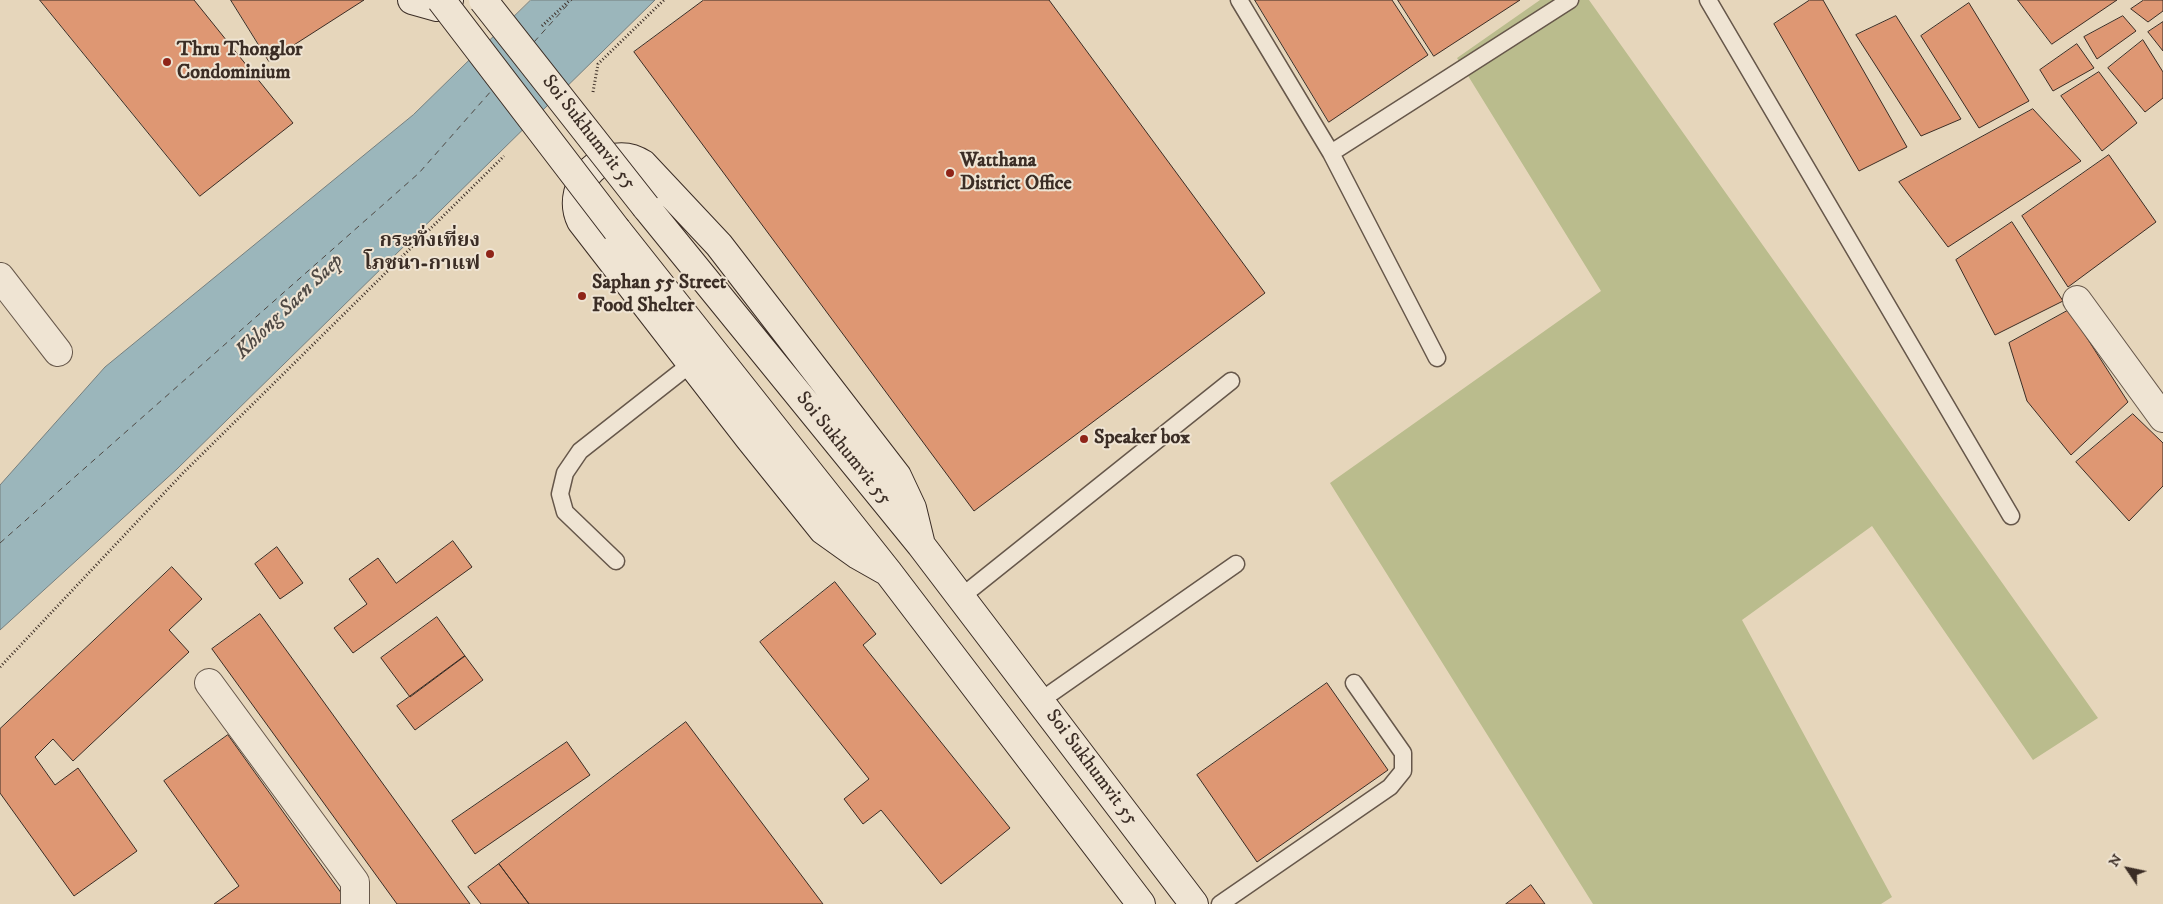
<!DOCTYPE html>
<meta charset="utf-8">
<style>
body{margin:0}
#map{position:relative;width:2163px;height:904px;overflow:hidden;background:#e6d6bb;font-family:"IM FELL DW Pica",serif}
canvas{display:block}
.north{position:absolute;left:2103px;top:844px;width:50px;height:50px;-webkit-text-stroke:4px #efe4d3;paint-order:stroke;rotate:304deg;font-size:14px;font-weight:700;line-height:20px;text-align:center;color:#3b2d25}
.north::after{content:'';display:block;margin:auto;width:18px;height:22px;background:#3b2d25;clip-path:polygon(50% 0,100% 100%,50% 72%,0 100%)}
</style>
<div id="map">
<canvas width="2163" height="904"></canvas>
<div class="north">N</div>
</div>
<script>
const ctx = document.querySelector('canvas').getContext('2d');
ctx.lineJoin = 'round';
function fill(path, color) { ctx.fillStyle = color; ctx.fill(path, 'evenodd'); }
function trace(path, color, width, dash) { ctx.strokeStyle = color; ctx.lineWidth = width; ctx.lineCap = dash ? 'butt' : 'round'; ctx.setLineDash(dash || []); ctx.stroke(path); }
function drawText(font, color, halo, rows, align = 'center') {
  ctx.font = font + ' "IM FELL DW Pica","Noto Serif Thai",serif'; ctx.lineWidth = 4; ctx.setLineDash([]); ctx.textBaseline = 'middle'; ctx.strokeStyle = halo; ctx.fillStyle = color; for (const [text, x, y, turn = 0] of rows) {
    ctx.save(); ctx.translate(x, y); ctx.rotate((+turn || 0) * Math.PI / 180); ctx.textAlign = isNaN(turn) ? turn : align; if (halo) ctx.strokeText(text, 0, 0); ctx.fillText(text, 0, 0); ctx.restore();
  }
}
const green = new Path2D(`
 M 1540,0 L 1589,0 L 2098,718 L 2033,760 L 1872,526 L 1742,620 L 1892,897 L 1881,904 L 1593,904 L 1330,483 L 1601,291 L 1457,58 Z`);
const water = new Path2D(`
 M 531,0 L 655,0 L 177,469 L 0,630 L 0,485 L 105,367 L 413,115 Z`);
const ferry = new Path2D(`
 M 534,42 L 572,0
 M 0,543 L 419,173 L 492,90`);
const building = new Path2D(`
 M 40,0 L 194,0 L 293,123 L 200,196 Z
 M 231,0 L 364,0 L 269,61 Z
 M 704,0 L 1049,0 L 1265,293 L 974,511 L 634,52 Z
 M 1255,0 L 1392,0 L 1428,55 L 1329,122 Z
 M 1398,0 L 1520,0 L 1434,56 Z
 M 1810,0 L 1823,0 L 1907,147 L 1859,171 L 1774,24 Z
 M 2018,0 L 2117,0 L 2052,44 Z
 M 2144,0 L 2163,0 L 2163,11 L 2148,22 L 2131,9 Z
 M 1969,3 L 2029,101 L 1979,128 L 1921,36 Z
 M 1896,16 L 1961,119 L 1921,136 L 1856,35 Z
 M 2123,16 L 2136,31 L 2097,59 L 2084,37 Z
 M 2163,22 L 2163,51 L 2148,32 Z
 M 2143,40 L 2163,72 L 2163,98 L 2145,112 L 2108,68 Z
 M 2077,44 L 2094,68 L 2053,91 L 2040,70 Z
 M 2099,72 L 2137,123 L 2102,151 L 2061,96 Z
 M 2033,109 L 2081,161 L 1948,247 L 1899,182 Z
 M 2109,155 L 2156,222 L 2068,287 L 2022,216 Z
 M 2012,222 L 2063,301 L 1995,335 L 1956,260 Z
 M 2069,310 L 2128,402 L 2071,455 L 2027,401 L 2009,343 Z
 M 2133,414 L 2163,443 L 2163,486 L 2129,521 L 2076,462 Z
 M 453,541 L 472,567 L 353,653 L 334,628 L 367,604 L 349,579 L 378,558 L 396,583 Z
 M 277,547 L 303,583 L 280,599 L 255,564 Z
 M 172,567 L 202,599 L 169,630 L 189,652 L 73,761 L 53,739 L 35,757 L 55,785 L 78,768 L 137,851 L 74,896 L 0,793 L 0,729 Z
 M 835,582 L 876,634 L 863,645 L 1010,828 L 941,884 L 881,810 L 863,824 L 844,799 L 869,779 L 760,642 Z
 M 260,614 L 470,904 L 397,904 L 212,649 Z
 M 437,617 L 465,656 L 410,697 L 381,658 Z
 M 465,656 L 483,680 L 415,730 L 397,706 Z
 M 1327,683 L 1388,770 L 1257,862 L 1197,775 Z
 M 686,722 L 823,904 L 529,904 L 499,864 Z
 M 228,735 L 347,901 L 342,904 L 214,904 L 239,886 L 164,781 Z
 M 567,742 L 590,775 L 475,854 L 452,821 Z
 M 499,864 L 529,904 L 481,904 L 468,887 Z
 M 1531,885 L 1545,904 L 1506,904 Z`);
const path = new Path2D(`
 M 542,26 L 570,0
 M 593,92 L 598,64 L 664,0
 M 0,667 L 183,473 L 504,156`);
const lane = new Path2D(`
 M 1239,0 L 1331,153 L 1570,0
 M 1708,0 L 2011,516
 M 1331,153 L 1437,358
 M 616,561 L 565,512 L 560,494 L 565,473 L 580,451 L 692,363
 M 961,597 L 1231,381
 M 1040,701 L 1236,564
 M 1220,904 L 1390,787 L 1403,771 L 1403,753 L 1354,683`);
const street = new Path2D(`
 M 0,277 L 58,352
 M 2077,300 L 2163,418
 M 209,683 L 355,882 L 355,904`);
const secondary = new Path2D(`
 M 412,0 L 437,7 L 449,0
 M 646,207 L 921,545 L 1194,904
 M 617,230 L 888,572 L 1141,904
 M 888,572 L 858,555 L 823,530 L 749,438 L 581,221 C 563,184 607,140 643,164 L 719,245 L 897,476 L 912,508 L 921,545`);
const secondaryBridge = new Path2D(`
 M 441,0 L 617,230
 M 483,0 L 646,207`);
const markers = [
 [167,62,5,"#8f2418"],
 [950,173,5,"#8f2418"],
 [490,254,5,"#8f2418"],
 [582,296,5,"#8f2418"],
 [1084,439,5,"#8f2418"]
];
const poiNames = [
 ["Thru Thonglor",177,51],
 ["Condominium",177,74],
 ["Watthana",960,162],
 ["District Office",960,185],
 ["กระทั่งเที่ยง",480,242,"right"],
 ["โภชนา-กาแฟ",480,265,"right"],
 ["Saphan 55 Street",592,284],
 ["Food Shelter",592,307],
 ["Speaker box",1094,439]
];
const streetNames = [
 ["Soi Sukhumvit 55",588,133,52],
 ["Soi Sukhumvit 55",843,449,51],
 ["Soi Sukhumvit 55",1091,768,53]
];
const waterNames = [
 ["Khlong Saen Saep",290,307,-44]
];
fill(green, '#babc8d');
fill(water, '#9bb6bb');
trace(water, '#757f7f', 1);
trace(ferry, '#4e4843', 1, [6, 5]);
fill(building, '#de9773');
trace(building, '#3b2d25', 1);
trace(lane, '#66574a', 19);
trace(street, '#66574a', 30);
trace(secondary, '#3b2d25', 30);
trace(path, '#3b2d25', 3, [1, 2.5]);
trace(lane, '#efe4d3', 16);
trace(street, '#efe4d3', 28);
trace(secondary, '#efe4d3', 28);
trace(secondaryBridge, '#3b2d25', 30, []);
trace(secondaryBridge, '#efe4d3', 28);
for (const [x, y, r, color] of markers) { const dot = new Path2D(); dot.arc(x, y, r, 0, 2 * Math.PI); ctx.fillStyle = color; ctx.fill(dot); trace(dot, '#efe4d3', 2); }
drawText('bold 20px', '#3b2d25', '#efe4d3', poiNames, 'left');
drawText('20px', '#3b2d25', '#efe4d3', streetNames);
drawText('italic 21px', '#4e4843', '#efe4d3', waterNames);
</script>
